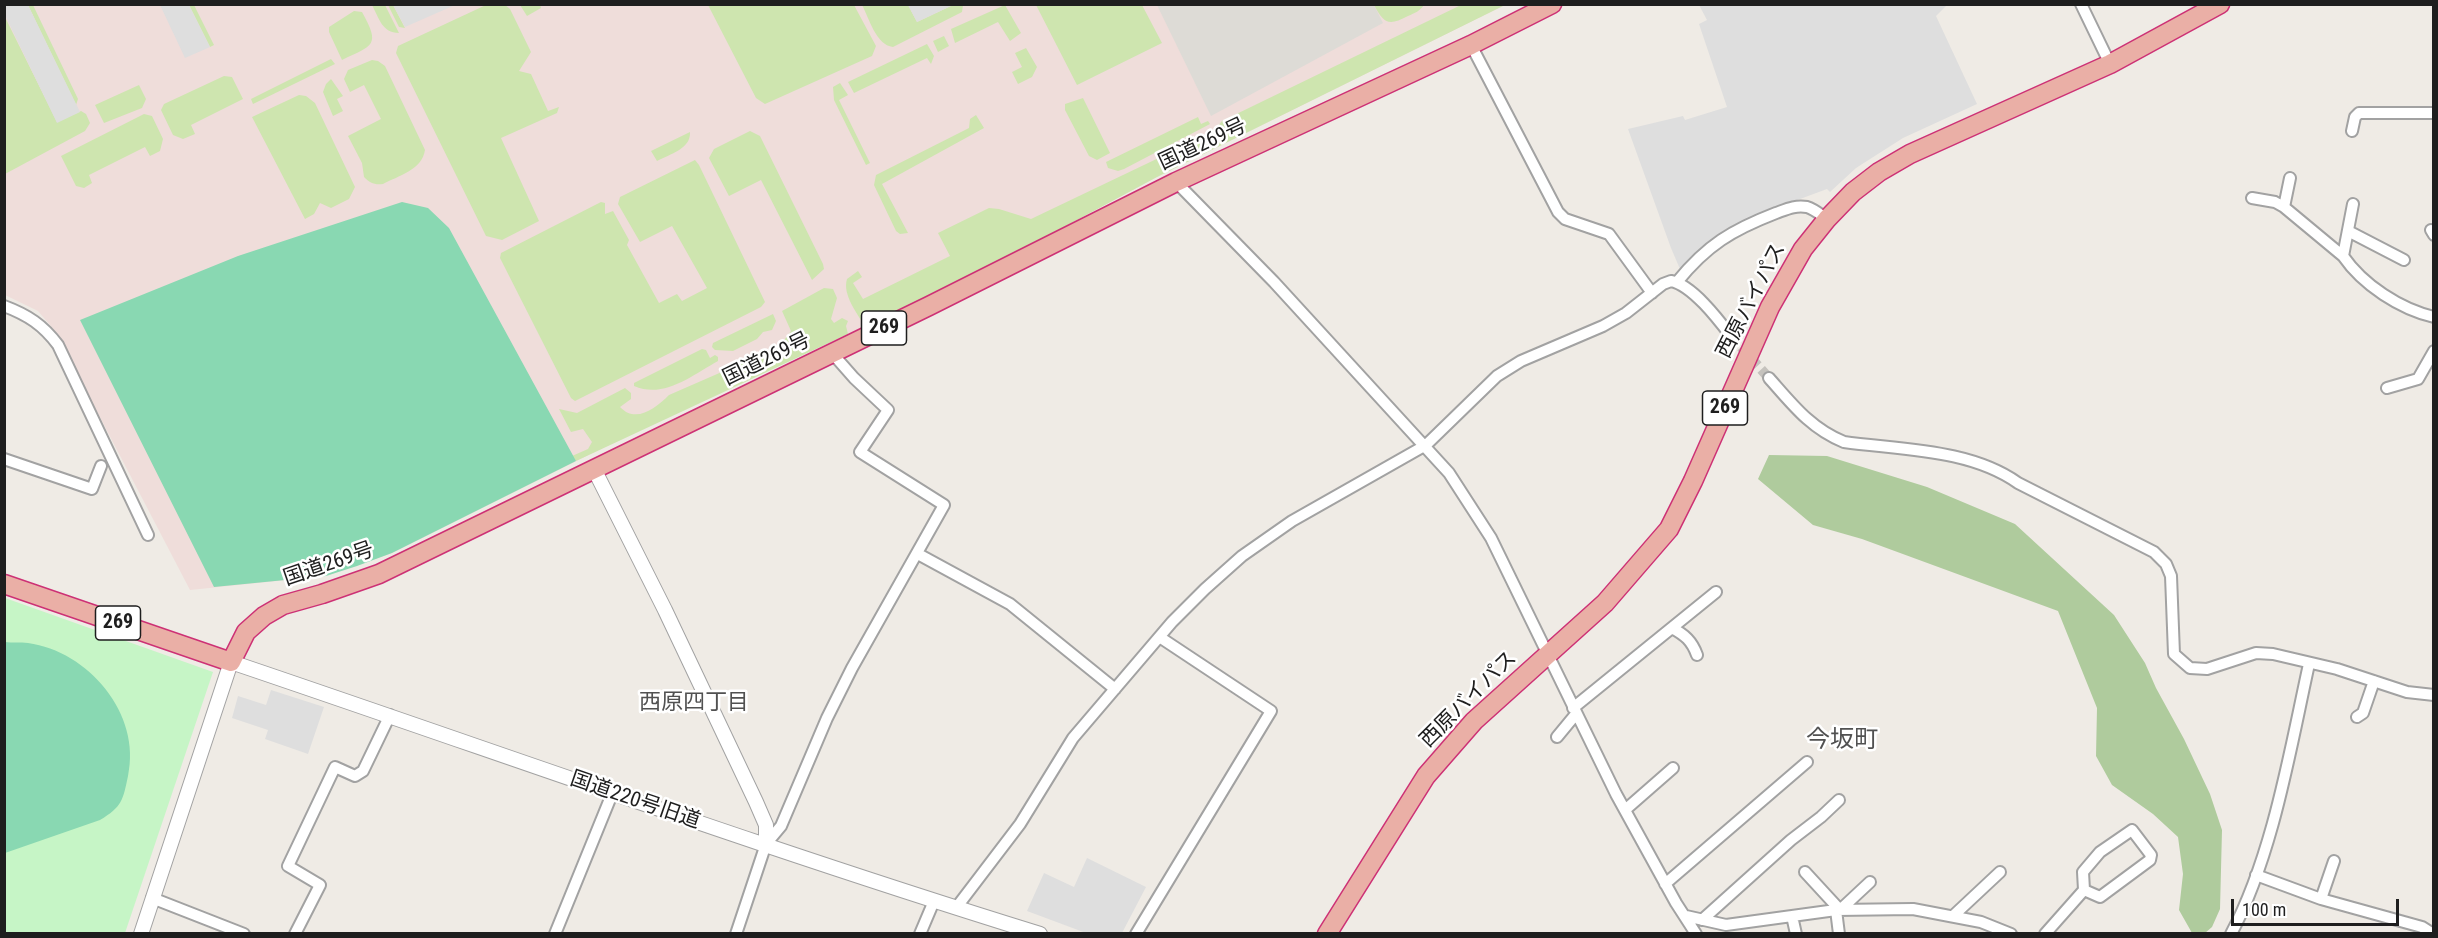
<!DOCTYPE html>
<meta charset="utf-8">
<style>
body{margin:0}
#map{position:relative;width:2438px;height:938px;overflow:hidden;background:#efebe5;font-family:"Roboto Condensed",sans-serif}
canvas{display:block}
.frame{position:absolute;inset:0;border:6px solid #1e1e1e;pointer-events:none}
.scale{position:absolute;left:2231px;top:899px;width:168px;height:27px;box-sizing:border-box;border:3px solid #1e1e1e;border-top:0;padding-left:8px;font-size:18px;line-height:21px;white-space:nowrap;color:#1e1e1e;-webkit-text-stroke:4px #fff;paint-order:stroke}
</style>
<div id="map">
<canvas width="2438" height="938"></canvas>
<div class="frame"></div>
<div class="scale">100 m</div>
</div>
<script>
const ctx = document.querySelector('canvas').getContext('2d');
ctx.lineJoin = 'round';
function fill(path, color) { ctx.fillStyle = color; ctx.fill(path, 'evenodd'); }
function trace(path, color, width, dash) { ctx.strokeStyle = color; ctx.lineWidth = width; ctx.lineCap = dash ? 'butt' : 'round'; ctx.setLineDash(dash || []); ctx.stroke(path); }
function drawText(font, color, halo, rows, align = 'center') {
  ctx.font = font + ' "Roboto Condensed","Noto Sans JP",sans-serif'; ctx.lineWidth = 5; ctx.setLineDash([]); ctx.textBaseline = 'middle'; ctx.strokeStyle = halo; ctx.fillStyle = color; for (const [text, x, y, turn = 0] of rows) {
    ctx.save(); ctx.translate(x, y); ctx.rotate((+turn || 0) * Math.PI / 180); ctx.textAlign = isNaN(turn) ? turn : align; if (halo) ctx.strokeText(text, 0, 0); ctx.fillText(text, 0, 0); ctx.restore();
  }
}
const military = new Path2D(`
 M 5,5 L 1505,5 L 1157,177 L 920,303 L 735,382 L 392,553 L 326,576 L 190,590 L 55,331 L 38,311 L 5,295 Z`);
const airport = new Path2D(`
 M 1157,5 L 1374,5 L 1383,23 L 1211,116 Z`);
const grass = new Path2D(`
 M 28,5 L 33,5 L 78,99 L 76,105 Z
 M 189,5 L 194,5 L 214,45 L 210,47 Z
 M 372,5 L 385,5 L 399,33 C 382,33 379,18 372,5 Z
 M 388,5 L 393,5 L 405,28 L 399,27 Z
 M 486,5 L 505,5 L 510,9 L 531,52 L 519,71 L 531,74 L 548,111 L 559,107 L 557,113 L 501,138 L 539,221 L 502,240 L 486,236 L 396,53 L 398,46 Z
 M 520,5 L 540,5 L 541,8 L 527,16 Z
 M 708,5 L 854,5 L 876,46 L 872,56 L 765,104 L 756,98 Z
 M 862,5 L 908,5 L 917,22 L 953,5 L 963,5 L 962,12 L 893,47 C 876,45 869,18 862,5 Z
 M 1005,5 L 1021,33 L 1010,41 L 998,22 L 955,43 L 951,29 Z
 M 1036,5 L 1142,5 L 1162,43 L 1077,85 Z
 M 1374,5 L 1424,5 C 1420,11 1415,13 1408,16 C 1389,26 1384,24 1374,5 Z
 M 1461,5 L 1505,5 L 1157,177 L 954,286 L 865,327 C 858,314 842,295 847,279 L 858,271 L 862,277 L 853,283 L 863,299 L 950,256 L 938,233 L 989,208 L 999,209 L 1031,219 L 1213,132 L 1222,121 Z
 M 354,11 L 362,12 C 381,46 373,45 342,60 L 329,32 L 329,27 Z
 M 4,15 L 57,122 L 81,111 L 86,114 L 90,123 L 85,131 L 5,174 Z
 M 944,36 L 949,46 L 938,52 L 933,41 Z
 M 927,44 L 934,56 L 931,64 L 927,58 L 854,93 L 848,82 Z
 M 1026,48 L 1037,67 L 1032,77 L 1018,84 L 1012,72 L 1022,67 L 1015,53 Z
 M 331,59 L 335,64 L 253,104 L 251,99 Z
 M 372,60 L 378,61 L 385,66 L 425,150 C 422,170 398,176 383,184 C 374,185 370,183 364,177 L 362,163 L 348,136 L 381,119 L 364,85 L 350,92 L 344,79 L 348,70 Z
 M 224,76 L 232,77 L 243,99 L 191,125 L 195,134 L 183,139 L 173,135 L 161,110 L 164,104 Z
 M 331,79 L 343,96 L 337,99 L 343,111 L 333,116 L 323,92 L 326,84 Z
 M 840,83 L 848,95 L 839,100 L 870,163 L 866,165 L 834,100 L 833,87 Z
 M 139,85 L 146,99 L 142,108 L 104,123 L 95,105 Z
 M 299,95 L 306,96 L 315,103 L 355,187 L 349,199 L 331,208 L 320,203 L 314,214 L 305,219 L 252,117 Z
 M 1083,98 L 1110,153 L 1097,160 L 1089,156 L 1065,110 L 1065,104 Z
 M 144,114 L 152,116 L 163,139 L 160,151 L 150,156 L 145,147 L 89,175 L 92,183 L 84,188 L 76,186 L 61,156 Z
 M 976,115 L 984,128 L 882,184 L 908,233 L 900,234 L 896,231 L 874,185 L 876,175 L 969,128 L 970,119 Z
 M 1198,117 L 1201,124 L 1208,121 L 1210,124 L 1124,169 L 1118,171 L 1108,168 L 1106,162 Z
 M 750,131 L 760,136 L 823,264 L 824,269 L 812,280 L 761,180 L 729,196 L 709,158 L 714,149 Z
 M 690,132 C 691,149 670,154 657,161 L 651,151 Z
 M 695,160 L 699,165 L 765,302 L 761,307 L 575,401 L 571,398 L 500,258 L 501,253 L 601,202 L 605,203 L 605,214 L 613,211 L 629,240 L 627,245 L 659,303 L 677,294 L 682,301 L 707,288 L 672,226 L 640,242 L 618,204 L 620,197 Z
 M 824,288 L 833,289 L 837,298 L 831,319 L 834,323 L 842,318 L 848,321 L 846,326 L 848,334 L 576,461 L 572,456 L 588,449 L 592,442 L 583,429 L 571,432 L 559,409 L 577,413 L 625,388 L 631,393 L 631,399 L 620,407 C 636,424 656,408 669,395 L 779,347 L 791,331 L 782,311 Z
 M 773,314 L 776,321 L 772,330 L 763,332 L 757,339 L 733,351 L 715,350 L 712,347 L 713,343 Z
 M 702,349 L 706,350 L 710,358 L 715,355 L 718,357 L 718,361 C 691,376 664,399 634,386 L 634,383 Z`);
const forest = new Path2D(`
 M 1769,455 L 1827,456 L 1927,487 L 2015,524 L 2114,615 L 2145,663 L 2156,688 L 2184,739 L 2210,794 L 2222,830 L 2220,909 L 2212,927 L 2205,933 L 2192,933 L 2179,910 L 2183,874 L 2178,837 L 2153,814 L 2112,785 L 2096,756 L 2097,708 L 2058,611 L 1862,539 L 1813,525 L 1758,479 Z`);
const park = new Path2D(`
 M 5,598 L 213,672 L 125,933 L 5,934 Z`);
const pitch = new Path2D(`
 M 402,202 L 428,208 L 449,228 L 576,461 L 392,553 L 357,566 L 326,576 L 214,587 L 80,320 L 238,256 Z
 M 5,642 C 12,643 20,642 28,643 C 88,651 142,714 128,776 C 123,800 122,807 100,820 L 5,853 Z`);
const parking = new Path2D(`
 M 5,4 L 28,5 L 80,112 L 57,123 L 5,15 Z
 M 160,5 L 189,5 L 210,47 L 185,58 Z
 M 393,5 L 455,5 L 405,27 Z
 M 908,5 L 953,5 L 917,22 Z
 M 1699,5 L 1947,5 L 1936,16 L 1977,104 L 1903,138 L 1856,168 L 1830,192 L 1827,189 L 1746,219 L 1726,229 L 1703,247 L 1680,269 L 1671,248 L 1628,129 L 1683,116 L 1685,120 L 1727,107 L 1699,24 L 1707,20 Z
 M 271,690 L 324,707 L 308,754 L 265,739 L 268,730 L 232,718 L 238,696 L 266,705 Z
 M 1087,858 L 1146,887 L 1122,933 L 1086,933 L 1027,911 L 1044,873 L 1074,887 Z`);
const minorTunnel = new Path2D(`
 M 1731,336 L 1769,378`);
const minor = new Path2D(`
 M 2081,4 L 2110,64
 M 1471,45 L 1558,212 L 1565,219 L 1609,234 L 1652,293
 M 2352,131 L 2355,117 L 2359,113 L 2434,113
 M 2290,178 L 2284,207 L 2343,256
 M 1176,182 L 1274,282 L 1449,473 L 1491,538 L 1616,794 L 1676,903 L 1696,934
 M 2252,198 L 2275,202 L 2284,207
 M 2353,204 L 2343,256 C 2363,285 2400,309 2434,317
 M 2431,230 L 2434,235
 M 2348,231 L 2404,260
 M 1677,282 C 1707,245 1732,230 1776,213 C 1787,209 1795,205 1807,207 C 1814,209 1821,215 1827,219
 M 4,306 C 28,315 43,325 58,345 L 148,535
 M 1769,378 C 1792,404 1811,429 1844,442 C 1902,450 1970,449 2018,483 L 2154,552 L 2166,564 L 2171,576 L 2174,654 L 2190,668 L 2207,669 L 2256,653 L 2273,654 L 2337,669 L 2407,692 L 2434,695
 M 2387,388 L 2418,379 L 2434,351
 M 4,459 L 92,489 L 101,466
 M 918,554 L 1010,604 L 1115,689
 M 1672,628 C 1685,635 1692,641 1697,655
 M 1573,708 L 1716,592
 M 2357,717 L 2363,713 L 2374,681
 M 1557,737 L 1576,714
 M 1625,810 L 1673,768
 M 1805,872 L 1840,910 L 1870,882
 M 2256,875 L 2321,899 L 2422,927 L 2433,934
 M 1665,884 L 1807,762
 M 152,898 L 244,934
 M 2321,899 L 2334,861
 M 956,908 L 1020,824 L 1073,738 L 1172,622 L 1205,589 L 1242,556 L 1292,521 L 1426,445 L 1497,376 L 1521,361 L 1603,326 L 1626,313 L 1663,284 L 1671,281 C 1692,285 1718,319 1731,336
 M 1836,910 L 1839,934
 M 1686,916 L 1726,925 L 1836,910 L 1913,909 L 1981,922 L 2011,934
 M 1792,916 L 1796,934
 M 1953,916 L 2000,872
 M 1702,920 L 1791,840 L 1821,817 L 1839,800
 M 295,934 L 320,885 L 288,866 L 335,767 L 355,776 L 363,771 L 390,715
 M 555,934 L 612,794
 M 736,934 L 766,844 L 781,826 L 827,718 L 852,668 L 944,505 L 860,452 L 888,410 L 854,378 L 832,353
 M 920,934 L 934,901
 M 1136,934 L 1271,711 L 1161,638
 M 2045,934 L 2084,890 L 2083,872 L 2100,852 L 2132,830 L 2151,855 L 2150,860 L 2100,897 L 2084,890
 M 2231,934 C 2273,855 2290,750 2309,664`);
const tertiary = new Path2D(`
 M 594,469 L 665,610 L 756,802 L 766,825 L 766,844
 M 141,934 L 231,662 C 500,753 768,850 1040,934`);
const trunk = new Path2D(`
 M 4,584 L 231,662 L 246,632 L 264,616 L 283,605 L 322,594 L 379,574 L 929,306 L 1176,182 L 1471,45 L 1552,4
 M 1327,934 L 1426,776 L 1474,721 L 1605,603 L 1669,529 L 1693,481 L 1770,307 L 1803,249 L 1827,219 L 1853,192 L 1879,172 L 1910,154 L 2110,64 L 2220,4`);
const shields = [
 [884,328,45],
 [1725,408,45],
 [118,623,45]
];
const shieldNames = [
 ["269",884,328],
 ["269",1725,408],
 ["269",118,623]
];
const streetNames = [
 ["国道269号",1203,145,-25],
 ["西原バイパス",1752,301,-63],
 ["国道269号",767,360,-26],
 ["国道269号",329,565,-19],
 ["西原バイパス",1469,700,-45],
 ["国道220号旧道",635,801,19]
];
const neighbourhoodNames = [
 ["西原四丁目",694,703]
];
const quarterNames = [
 ["今坂町",1842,741]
];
fill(military, '#efddda');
fill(airport, '#dddbd6');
fill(grass, '#cee5af');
fill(forest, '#afcb9d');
fill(park, '#c6f5c6');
fill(pitch, '#89d8b2');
fill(parking, '#dedede');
trace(minorTunnel, '#c5c2bd', 10, [10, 5]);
trace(minor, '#a2a2a2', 14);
trace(tertiary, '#a2a2a2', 16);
trace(trunk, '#cd3175', 21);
trace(minor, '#fff', 10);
trace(tertiary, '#fff', 14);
trace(trunk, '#eaafa6', 18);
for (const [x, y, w] of shields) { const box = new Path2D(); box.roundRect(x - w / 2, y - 17, w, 34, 4.5); ctx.fillStyle = '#fff'; ctx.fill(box); trace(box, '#1e1e1e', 1.5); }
drawText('bold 20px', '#1e1e1e', null, shieldNames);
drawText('21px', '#1e1e1e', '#fff', streetNames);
drawText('22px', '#515151', '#fff', neighbourhoodNames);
drawText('24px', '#515151', '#fff', quarterNames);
</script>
